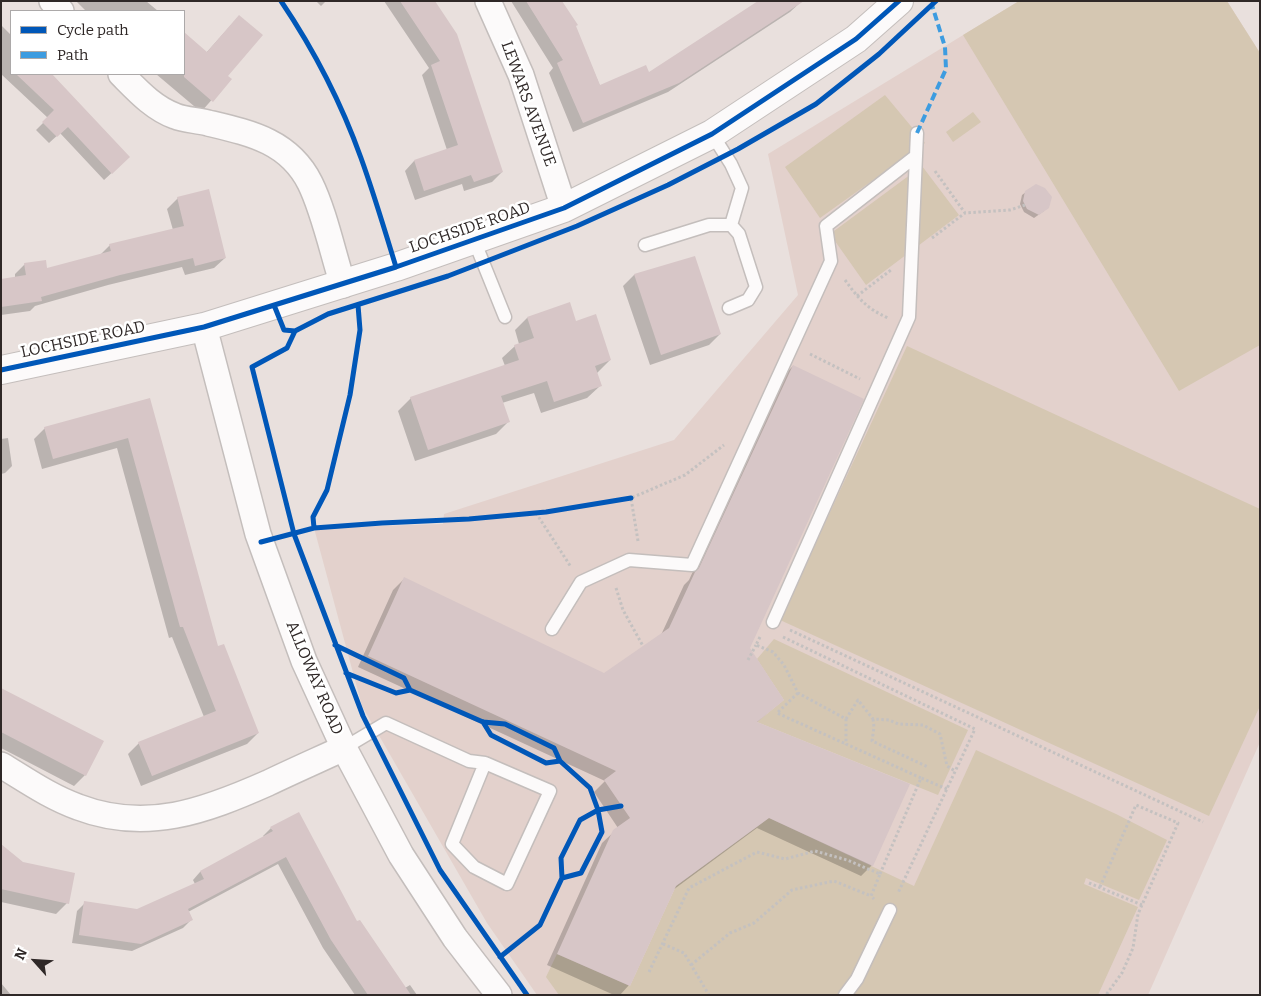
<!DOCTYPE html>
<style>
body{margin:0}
#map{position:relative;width:1261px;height:996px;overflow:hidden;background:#e9e0dd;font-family:Bitter,serif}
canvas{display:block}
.frame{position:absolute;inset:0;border:2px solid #2f2827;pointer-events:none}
.legend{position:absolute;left:10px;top:10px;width:175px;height:65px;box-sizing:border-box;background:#fff;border:1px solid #aca9a9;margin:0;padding:6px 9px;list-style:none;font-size:15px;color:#2f2827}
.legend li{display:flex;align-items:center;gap:10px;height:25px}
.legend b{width:25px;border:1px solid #aca9a9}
.north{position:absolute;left:10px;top:936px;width:50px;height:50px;-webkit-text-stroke:4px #fff;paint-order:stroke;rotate:296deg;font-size:14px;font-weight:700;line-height:20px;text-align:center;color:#2f2827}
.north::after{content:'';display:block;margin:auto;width:18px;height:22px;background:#2f2827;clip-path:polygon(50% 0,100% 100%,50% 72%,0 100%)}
</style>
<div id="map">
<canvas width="1261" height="996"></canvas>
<div class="frame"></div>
<ul class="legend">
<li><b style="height:6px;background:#0057b8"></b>Cycle path</li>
<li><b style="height:6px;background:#3d9ce0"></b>Path</li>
</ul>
<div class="north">N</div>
</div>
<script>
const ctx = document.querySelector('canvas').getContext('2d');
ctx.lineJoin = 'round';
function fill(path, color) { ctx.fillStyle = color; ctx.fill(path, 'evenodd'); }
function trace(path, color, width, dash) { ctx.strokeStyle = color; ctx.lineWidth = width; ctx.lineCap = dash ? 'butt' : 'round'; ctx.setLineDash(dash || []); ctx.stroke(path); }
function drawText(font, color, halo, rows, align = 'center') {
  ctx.font = font + ' Bitter,serif'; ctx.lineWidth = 5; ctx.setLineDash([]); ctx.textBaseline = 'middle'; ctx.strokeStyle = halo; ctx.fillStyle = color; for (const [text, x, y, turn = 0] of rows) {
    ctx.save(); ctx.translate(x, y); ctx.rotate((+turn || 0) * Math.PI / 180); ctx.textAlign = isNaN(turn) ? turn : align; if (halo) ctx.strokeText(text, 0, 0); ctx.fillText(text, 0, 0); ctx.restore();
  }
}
const built = new Path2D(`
 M 1019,1 L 1227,1 L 1260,53 L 1260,742 L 1148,995 L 537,995 L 487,923 L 362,706 L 314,528 L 443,524 L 444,514 L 674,440 L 798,295 L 768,154 Z`);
const green = new Path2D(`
 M 1019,1 L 1227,1 L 1260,53 L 1260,345 L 1179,391 L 963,35 Z
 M 885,95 L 925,143 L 820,218 L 785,167 Z
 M 973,112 L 981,122 L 953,142 L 946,132 Z
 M 922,166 L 959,215 L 866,285 L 830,234 Z
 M 907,346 L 1260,509 L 1260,706 L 1209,816 L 780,620 Z
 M 774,639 L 968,730 L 938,795 L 757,722 L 784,700 L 757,659 Z
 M 976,750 L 1116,814 L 1167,840 L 1139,900 L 1086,878 L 1084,884 L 1138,907 L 1098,995 L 559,995 L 546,977 L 557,954 L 630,986 L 676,886 L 769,818 L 914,886 Z`);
const shadow = new Path2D(`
 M 76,1 L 146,1 L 158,11 L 86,11 Z
 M 316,1 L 326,1 L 321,6 Z
 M 384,1 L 433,1 L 502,172 L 492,182 L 464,191 L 462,184 L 415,200 L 405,171 L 414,161 L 447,150 L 422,75 L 429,68 Z
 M 511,1 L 561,1 L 575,26 L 600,86 L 649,74 L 802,1 L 790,12 L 668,92 L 573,132 L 549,73 L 553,68 Z
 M 239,16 L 226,76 L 230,79 L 201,112 L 156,74 L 184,74 L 184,33 L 206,53 Z
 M 1,25 L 11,35 L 11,74 L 51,74 L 129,157 L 104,180 L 60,133 L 49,143 L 36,130 L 48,118 L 1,74 Z
 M 1026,192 L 1044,211 L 1034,218 L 1024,212 L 1020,204 L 1022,195 Z
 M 178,198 L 225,258 L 214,268 L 185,275 L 182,267 L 108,285 L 35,306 L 30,311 L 1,315 L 1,280 L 15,278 L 15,274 L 25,264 L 46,270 L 100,255 L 110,245 L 173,230 L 167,209 Z
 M 694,257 L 720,334 L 709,345 L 650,365 L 623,286 L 634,275 Z
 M 527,318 L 575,322 L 610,360 L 597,373 L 600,386 L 587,398 L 541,413 L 534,393 L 502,403 L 508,422 L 496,434 L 415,461 L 398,411 L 411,398 L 505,366 L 502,358 L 515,346 L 519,344 L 515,330 Z
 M 793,366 L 749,648 L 782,700 L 756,723 L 872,865 L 861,876 L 757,828 L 673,890 L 629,985 L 620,995 L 614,995 L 547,965 L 602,843 L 618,828 L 594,792 L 605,781 L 358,667 L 393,590 L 404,579 L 604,674 L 661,635 L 684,585 L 689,580 L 782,377 Z
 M 149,400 L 217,648 L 258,733 L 247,744 L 141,786 L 128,754 L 139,743 L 204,717 L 172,637 L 169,638 L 117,448 L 42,469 L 34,439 L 45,428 Z
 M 8,438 L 12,466 L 5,473 L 1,474 L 1,439 Z
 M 1,690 L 85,775 L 74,786 L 1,748 Z
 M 271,828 L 357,923 L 405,988 L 410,985 L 417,995 L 355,995 L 323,948 L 278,864 L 188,912 L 191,920 L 183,928 L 132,951 L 72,943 L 77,911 L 85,903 L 137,910 L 195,884 L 193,880 L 200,872 L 264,837 L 263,836 Z
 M 1,845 L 67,903 L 56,914 L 1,902 Z
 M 1,983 L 11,995 L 1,995 Z`);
const building = new Path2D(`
 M 400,1 L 435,1 L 457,34 L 503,172 L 474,182 L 471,175 L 424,191 L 414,160 L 458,145 L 431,65 L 440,61 Z
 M 526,1 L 562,1 L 578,25 L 576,26 L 600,85 L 646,65 L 649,72 L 758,1 L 804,1 L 679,83 L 583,123 L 557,63 L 563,60 Z
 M 239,15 L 263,35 L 228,76 L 232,79 L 213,102 L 184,77 L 184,32 L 207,52 Z
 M 16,74 L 52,74 L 130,157 L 112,174 L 68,127 L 57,137 L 42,122 L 54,110 Z
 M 1036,184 L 1045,188 L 1052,197 L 1049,208 L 1039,215 L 1027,209 L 1023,201 L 1025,191 Z
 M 209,189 L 226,258 L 195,266 L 193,258 L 120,275 L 41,297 L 42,301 L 1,307 L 1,279 L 26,275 L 24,263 L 46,260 L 47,268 L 111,251 L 109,244 L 184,226 L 177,197 Z
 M 695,256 L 721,334 L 661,355 L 634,274 Z
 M 570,302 L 576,321 L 596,314 L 611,360 L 595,366 L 602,386 L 554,402 L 547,381 L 501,396 L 510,422 L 428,450 L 410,397 L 519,360 L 514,345 L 534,338 L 527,317 Z
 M 793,365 L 864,399 L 750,648 L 784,700 L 757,722 L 910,784 L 873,866 L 769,818 L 676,886 L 630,986 L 557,954 L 613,830 L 630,818 L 604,780 L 616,771 L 368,656 L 404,577 L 604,673 L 669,628 L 695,572 L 699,568 Z
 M 150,398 L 218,646 L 224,644 L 259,733 L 152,776 L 138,742 L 216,711 L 183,627 L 180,627 L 128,438 L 53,459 L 44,427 Z
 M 1,688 L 104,741 L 86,776 L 1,732 Z
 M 299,812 L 357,921 L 360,920 L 411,995 L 368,995 L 331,940 L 286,857 L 188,909 L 193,920 L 141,944 L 79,935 L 84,901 L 137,909 L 204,879 L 200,871 L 273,831 L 270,827 Z
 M 1,844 L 23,862 L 75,873 L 69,904 L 1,889 Z`);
const path = new Path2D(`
 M 935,171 L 965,213 L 1010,210 L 1025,205
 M 932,238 L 965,213
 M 845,280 C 859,299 866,308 888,318
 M 857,296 L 891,270
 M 810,354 L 860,379
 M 536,513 L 571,567
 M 638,541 L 631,498 L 685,475 L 724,445
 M 616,588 L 623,610 L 643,646
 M 790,630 L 1203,822
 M 760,637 L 756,645 L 773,652 L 784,665 L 798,693 L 846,719 L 846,744 L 921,778
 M 783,637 L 975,729 L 898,893
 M 748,660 L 756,645
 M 798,693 L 777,713 L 846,744
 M 846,719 L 858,700 L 873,719 L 889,720 L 898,724 L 923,725 L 940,734 L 947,766 L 955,771
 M 873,719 L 874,727 L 872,741 L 928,767
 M 880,874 L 921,778 L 947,789
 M 1089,883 L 1142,905
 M 1100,887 L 1136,805 L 1178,823 L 1138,914 L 1133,948 L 1122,973 L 1106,995
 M 663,944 L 684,953 L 709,995
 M 691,965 L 730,933 L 754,923 L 792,890 L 834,881 L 871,896
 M 649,972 L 689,888 L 757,852 L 785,859 L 815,851 L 847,860 L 880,874 L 871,896 L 874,899`);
const lane = new Path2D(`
 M 712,134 L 731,164 L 742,188 L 731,225
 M 474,240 L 505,317
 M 645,245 L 709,225 L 731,225 L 739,234 L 756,287 L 748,300 L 729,308
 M 773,622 L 909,317 L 917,133
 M 552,629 L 581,582 L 629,560 L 692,565 L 831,261 L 826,226 L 916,156
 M 344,748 L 386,723 L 469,761 L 485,763
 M 485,763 L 550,791 L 507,884 L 474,867 L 452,844 Z
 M 845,995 L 857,979 L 890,910`);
const street = new Path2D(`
 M 52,1 L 61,11
 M 488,1 L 521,75 L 564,208
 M 121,74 C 137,90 153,108 175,116 C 185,120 197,120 208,123 C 250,133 289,141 310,183 C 324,211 333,254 343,285
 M 204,327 L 258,534 L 304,661 L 344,748 L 401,855 L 455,938 L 499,995
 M 1,765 C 26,780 50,797 78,807 C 146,833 205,811 268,783 C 293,771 318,760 344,748`);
const secondary = new Path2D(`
 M 1,370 L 204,327 L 396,267 L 564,208 L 712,134 L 856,39 L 899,1`);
const quiet = new Path2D(`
 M 917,133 L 946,69 L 945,47 L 932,5`);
const cycleway = new Path2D(`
 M 281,1 C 314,50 341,102 361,158 C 374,194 385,231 396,267
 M 274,305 L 284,330 L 295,331 L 328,314 L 448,276 L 577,226 L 668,185 L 738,149 L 816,104 L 879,54 L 936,1
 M 295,331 L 287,348 L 252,367 L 294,534 L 363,716 L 440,870 L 527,995
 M 1,370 L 204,327 L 396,267 L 564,208 L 712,134 L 856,39 L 899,1
 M 314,528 L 313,517 L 327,490 L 350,395 L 360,330 L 358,305
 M 261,542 L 314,528 L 382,523 L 469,519 L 546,512 L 631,498
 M 335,645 L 404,678 L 410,690 L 483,722 L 505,724 L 554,748 L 560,761 L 590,788 L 598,810 L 602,832 L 581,873 L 562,878 L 540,925 L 500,957
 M 346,673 L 396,693 L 410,690
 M 483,722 L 491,735 L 546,763 L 560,761
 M 562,878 L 561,858 L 580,820 L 598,810 L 621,806`);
const streetNames = [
 ["LEWARS AVENUE",528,104,70],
 ["LOCHSIDE ROAD",470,228,-19],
 ["LOCHSIDE ROAD",83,340,-12],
 ["ALLOWAY ROAD",314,678,67]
];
fill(built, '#e3d1cc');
fill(green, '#d5c7b2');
fill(shadow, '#0003');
fill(building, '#d7c6c7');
trace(lane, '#c4bebc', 15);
trace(street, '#c4bebc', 28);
trace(secondary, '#c4bebc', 30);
trace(path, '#c4c1c0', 3, [2.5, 2.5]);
trace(lane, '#fcfafa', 12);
trace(street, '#fcfafa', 25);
trace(secondary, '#fcfafa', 28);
trace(quiet, '#3d9ce0', 4, [8, 4]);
trace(cycleway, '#0057b8', 5);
drawText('16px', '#2f2827', '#fff', streetNames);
</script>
